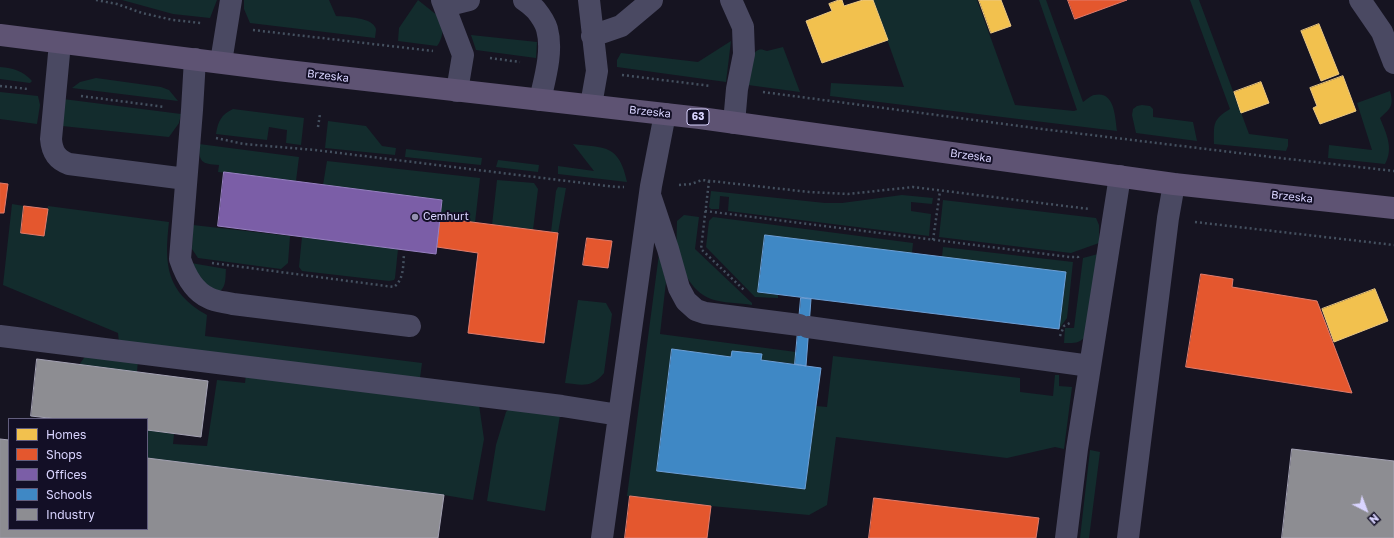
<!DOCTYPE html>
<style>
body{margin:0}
#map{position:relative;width:1394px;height:538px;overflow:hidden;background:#161421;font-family:"Golos Text",sans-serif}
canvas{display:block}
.legend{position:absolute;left:8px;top:418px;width:140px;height:112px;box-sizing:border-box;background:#130f26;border:1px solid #625e7d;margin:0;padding:5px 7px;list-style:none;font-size:12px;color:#d9d4ff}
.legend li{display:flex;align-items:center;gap:8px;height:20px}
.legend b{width:20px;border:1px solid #625e7d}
.north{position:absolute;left:1346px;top:490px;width:40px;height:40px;-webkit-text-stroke:3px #130f26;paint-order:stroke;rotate:138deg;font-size:11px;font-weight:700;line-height:16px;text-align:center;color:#d9d4ff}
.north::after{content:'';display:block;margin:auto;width:14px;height:18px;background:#d9d4ff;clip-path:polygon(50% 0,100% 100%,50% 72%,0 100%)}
</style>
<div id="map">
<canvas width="1394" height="538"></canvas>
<ul class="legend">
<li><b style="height:11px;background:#f2c14e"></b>Homes</li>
<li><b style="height:11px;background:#e4572e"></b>Shops</li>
<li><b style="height:11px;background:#7b5ea7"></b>Offices</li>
<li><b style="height:11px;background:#3f88c5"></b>Schools</li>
<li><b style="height:11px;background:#8d8d92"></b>Industry</li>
</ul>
<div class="north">N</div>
</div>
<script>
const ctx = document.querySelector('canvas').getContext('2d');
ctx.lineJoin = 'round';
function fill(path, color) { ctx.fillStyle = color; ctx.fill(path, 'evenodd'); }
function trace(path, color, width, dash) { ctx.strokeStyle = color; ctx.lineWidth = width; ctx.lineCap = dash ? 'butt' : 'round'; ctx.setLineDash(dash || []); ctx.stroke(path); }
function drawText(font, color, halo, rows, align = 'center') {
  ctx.font = font + ' "Golos Text",sans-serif'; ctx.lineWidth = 4; ctx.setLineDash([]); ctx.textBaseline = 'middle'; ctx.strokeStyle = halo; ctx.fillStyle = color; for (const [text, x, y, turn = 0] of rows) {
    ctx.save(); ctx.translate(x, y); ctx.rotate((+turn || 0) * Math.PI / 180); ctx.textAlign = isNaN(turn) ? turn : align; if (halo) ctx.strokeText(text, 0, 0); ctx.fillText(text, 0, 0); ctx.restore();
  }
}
const green = new Path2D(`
 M 122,0 L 217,0 L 210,18 L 173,14 Z
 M 244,0 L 329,0 L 336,16 C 346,17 373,17 376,29 C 376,32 375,36 375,38 L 250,23 L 244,9 Z
 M 418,0 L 443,20 C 443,28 443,39 437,46 L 398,41 L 399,28 Z
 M 873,0 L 977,0 L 1015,105 L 1074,111 L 1077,110 L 1039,0 L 1046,0 L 1083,102 C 1086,100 1090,96 1094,95 C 1115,90 1115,117 1117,131 L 830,96 L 831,83 L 904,87 Z
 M 1190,0 L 1199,0 L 1249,134 L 1288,139 L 1288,146 L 1286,151 L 1214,144 C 1214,124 1212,120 1230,109 Z
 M 471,35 L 537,42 L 536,58 L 476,50 Z
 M 731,41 L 726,82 L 617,67 L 617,60 L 621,53 L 698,62 Z
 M 783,47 L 800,92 L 748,85 L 753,56 C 756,49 760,48 767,51 Z
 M 0,67 C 14,68 23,71 32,81 L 30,83 L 0,79 Z
 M 96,78 L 161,87 L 169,90 L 178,101 L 72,88 L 80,82 Z
 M 1390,91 C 1394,106 1391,108 1380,118 C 1386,133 1394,148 1385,164 L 1328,158 L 1329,145 L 1372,150 L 1357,103 Z
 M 0,92 L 38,96 L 40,105 L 37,124 L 0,119 Z
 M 63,99 L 181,114 L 179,123 L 169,137 L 62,126 Z
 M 1142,105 L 1150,106 L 1153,109 L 1153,117 L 1193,122 L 1197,141 L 1136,133 L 1132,115 L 1133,109 L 1137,106 Z
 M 233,109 L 304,118 L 301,145 L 286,143 L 287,130 L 269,127 L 267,140 L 216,134 C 218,121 221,115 233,109 Z
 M 328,121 L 366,126 L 382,146 L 396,148 L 395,155 L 325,148 Z
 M 199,144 L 299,157 L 296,181 L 218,172 L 219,165 C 201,164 199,162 199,144 Z
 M 573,144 C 605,148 619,144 627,182 L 558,174 L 558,166 L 594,171 Z
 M 406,149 L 482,158 L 481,165 L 405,157 Z
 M 498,160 L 539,165 L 538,172 L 496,167 Z
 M 327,161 L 480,178 L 475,223 L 440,218 L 442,200 L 323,185 Z
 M 497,180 L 534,183 L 538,189 L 533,230 L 492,225 Z
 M 558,187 L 566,188 L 558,233 L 551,232 L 556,191 Z
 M 711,191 L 825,203 L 842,203 L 902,195 L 933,198 L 932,204 L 911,202 L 911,211 L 931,214 L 929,236 L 728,211 L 729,197 L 720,196 L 719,209 L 711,209 L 709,207 Z
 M 943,200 L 1096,218 L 1099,225 L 1099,243 L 1071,253 L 939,237 Z
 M 12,204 L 24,206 L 21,233 L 43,236 L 48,206 L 169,222 C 164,265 166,292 207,315 L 205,336 L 422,363 L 420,378 L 119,342 L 118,333 L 3,285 Z
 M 684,215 L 699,217 L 695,249 L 752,303 L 752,305 C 741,303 721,303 711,299 C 690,291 680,267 677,246 C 676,238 677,229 677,221 Z
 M 713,217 L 913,243 L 912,253 L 765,235 L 758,292 L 778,295 L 778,298 L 755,297 L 706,247 L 709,221 Z
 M 193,225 L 290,236 L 288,263 L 281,269 L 198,258 L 192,249 Z
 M 302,237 L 398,249 L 395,278 L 394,280 L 389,281 L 302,271 L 299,267 Z
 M 943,247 L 1073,262 L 1067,318 L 1059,329 L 1066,272 L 942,257 Z
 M 659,254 L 666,282 L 660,334 L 796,352 L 795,364 L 761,360 L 762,354 L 733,351 L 731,357 L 672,349 L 658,471 L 805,489 L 816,406 L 827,407 L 833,356 L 1020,378 L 1020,392 L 1053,396 L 1055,375 L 1059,375 L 1059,386 L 1072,387 L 1064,449 L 1055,447 L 1007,458 L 836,437 L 827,505 L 809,515 L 711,506 L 627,496 Z
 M 1098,254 L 1087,335 C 1079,344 1075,343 1064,343 L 1065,328 L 1074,328 L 1083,258 Z
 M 191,263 L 226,269 C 225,279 227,289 216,293 L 204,285 Z
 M 578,300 L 606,303 L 612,314 L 604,373 C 592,388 582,385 565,383 Z
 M 86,355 L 138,360 L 137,372 L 79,365 Z
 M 246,374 L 479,405 L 484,439 L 473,500 L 444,495 L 147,458 L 147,430 L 174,434 L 173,444 L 207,446 L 217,380 L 245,383 Z
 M 510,408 L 560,415 L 545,511 L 487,501 L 496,445 L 506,412 Z
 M 1090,450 L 1100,452 L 1089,538 L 1080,538 Z`);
const homes = new Path2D(`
 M 839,0 L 842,0 L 844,6 L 863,0 L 873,0 L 888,40 L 822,63 L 806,21 L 832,11 L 829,4 Z
 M 979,0 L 1001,0 L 1011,26 L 991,33 Z
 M 1319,24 L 1339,74 L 1321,81 L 1301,31 Z
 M 1343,76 L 1356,111 L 1320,124 L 1313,108 L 1317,106 L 1310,88 Z
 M 1261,82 L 1269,103 L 1241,113 L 1234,92 Z
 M 1375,289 L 1388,321 L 1334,342 L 1322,309 Z`);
const shops = new Path2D(`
 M 1068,0 L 1127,0 L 1075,19 Z
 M 0,183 L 8,184 L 4,213 L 0,213 Z
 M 24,206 L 48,209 L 44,236 L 21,233 Z
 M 440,218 L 558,233 L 544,343 L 468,333 L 478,253 L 437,247 Z
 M 587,238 L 612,241 L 608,268 L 583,265 Z
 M 1201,274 L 1233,279 L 1232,287 L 1317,301 L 1352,393 L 1186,367 Z
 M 630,496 L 711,506 L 707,538 L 625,538 Z
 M 874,498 L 1039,518 L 1036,538 L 869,538 Z`);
const offices = new Path2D(`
 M 224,172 L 442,200 L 436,254 L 218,226 Z`);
const schools = new Path2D(`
 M 765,235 L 1066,272 L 1059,329 L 758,292 Z
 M 801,298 L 811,299 L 806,366 L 795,364 Z
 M 672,349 L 731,357 L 732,351 L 762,354 L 761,360 L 821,368 L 805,489 L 657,471 Z`);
const industry = new Path2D(`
 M 37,359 L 208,381 L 201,437 L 147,430 L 147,419 L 57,419 L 31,416 Z
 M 0,439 L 9,440 L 9,529 L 147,529 L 147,458 L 444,495 L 438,538 L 0,538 Z
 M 1292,449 L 1394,461 L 1394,538 L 1282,538 Z`);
const path = new Path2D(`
 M 96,0 L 117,4 L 142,13 L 173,20 L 201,23
 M 253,30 L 433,51
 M 490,58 L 520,62
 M 622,75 L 711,86
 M 0,86 L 28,89
 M 763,92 L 1042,129 L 1280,158 L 1394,171
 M 81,96 L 165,107
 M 318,127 L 320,114
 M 216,138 L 244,144 L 315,150 L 616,187 L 624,187
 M 709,181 L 701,249 L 744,290
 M 679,185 L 691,184 L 702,180 L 809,192 L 848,194 L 913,187 L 1089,209
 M 705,211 L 1070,257 L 1078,257 L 1078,258
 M 1195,222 L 1394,245
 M 933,240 L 940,191
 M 212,263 L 394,287 C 404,279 403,266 404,254
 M 1060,336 L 1064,326 L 1070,323`);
const minor = new Path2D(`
 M 442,0 L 463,55 L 457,91
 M 524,0 C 529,3 532,6 536,10 C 540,15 545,22 547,29 C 553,51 545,78 540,100
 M 589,0 L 597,71 L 591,105
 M 731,0 L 743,27 L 744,54 L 737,89 L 734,123
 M 1360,0 L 1382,32 L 1394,63
 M 445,6 L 469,0
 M 592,36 L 621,26 L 652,0
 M 60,43 L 51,139 C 52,152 57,160 69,164 L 186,179
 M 195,59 L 192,110 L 180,259 C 185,274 193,291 209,298 C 216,302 225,302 233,304 L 410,326
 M 221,62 L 231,0
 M 651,198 L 668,249 L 679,288 L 686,301 L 696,310 L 705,313 L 799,325
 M 808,327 L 1090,366
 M 0,336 L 562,406 L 619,415
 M 602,538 L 651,186 L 665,114
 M 1066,538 L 1077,449 L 1120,176
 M 1128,538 L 1168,218 L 1174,184`);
const major = new Path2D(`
 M 0,35 L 278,70 L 700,118 L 1174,184 L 1394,208`);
const markers = [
 [415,217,4,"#9591b1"]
];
const shields = [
 [698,117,22]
];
const shieldNames = [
 ["63",698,117]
];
const streetNames = [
 ["Brzeska",328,76,7],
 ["Brzeska",650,112,6],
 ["Brzeska",971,156,8],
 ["Brzeska",1292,197,6]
];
const poiNames = [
 ["Cemhurt",423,217]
];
fill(green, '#132c2d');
fill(homes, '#f2c14e');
trace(homes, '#eac783', 1);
fill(shops, '#e4572e');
trace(shops, '#e17c6d', 1);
fill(offices, '#7b5ea7');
trace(offices, '#9781c1', 1);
fill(schools, '#3f88c5');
trace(schools, '#6d9fd6', 1);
fill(industry, '#8d8d92');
trace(industry, '#a4a2b3', 1);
trace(path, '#44505f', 2.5, [2, 3]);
trace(minor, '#4a4962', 22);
trace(major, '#5e5373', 22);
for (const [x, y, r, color] of markers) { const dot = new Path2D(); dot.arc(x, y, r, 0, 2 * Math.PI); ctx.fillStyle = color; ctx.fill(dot); trace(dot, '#130f26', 1.5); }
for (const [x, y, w] of shields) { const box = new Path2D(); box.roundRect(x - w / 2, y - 8, w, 16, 3); ctx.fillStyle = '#130f26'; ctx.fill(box); trace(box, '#d9d4ff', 1); }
drawText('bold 10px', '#d9d4ff', null, shieldNames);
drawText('11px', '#d9d4ff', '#130f26', streetNames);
drawText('11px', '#d9d4ff', '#130f26', poiNames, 'left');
</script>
